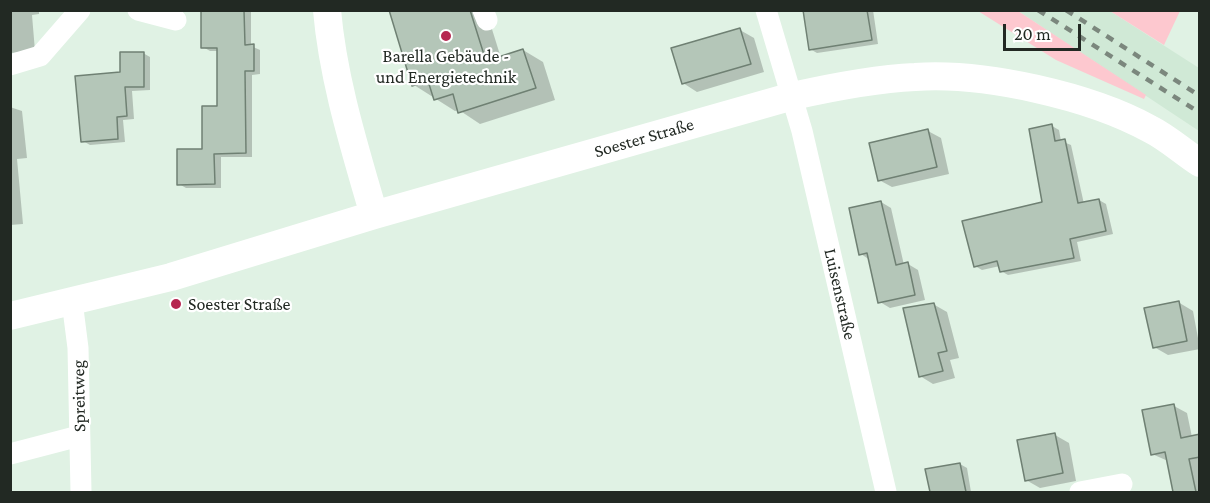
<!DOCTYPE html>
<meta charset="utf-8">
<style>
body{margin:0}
#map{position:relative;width:1210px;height:503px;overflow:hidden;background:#e0f2e4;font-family:"Crimson Pro",serif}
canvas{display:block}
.frame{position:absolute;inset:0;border:12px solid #222923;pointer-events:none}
.scale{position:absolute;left:1003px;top:24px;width:78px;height:27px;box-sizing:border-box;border:3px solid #222923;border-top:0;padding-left:8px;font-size:18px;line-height:21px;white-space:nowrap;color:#222923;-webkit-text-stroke:4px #fff;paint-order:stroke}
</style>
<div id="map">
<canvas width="1210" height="503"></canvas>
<div class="frame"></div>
<div class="scale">20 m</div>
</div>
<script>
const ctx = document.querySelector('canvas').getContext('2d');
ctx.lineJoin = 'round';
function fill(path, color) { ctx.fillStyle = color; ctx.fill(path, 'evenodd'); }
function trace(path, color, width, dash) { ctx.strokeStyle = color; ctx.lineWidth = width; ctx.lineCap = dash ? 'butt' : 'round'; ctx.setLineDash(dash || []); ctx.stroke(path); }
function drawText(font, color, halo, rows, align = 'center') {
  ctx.font = font + ' "Crimson Pro",serif'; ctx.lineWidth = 4.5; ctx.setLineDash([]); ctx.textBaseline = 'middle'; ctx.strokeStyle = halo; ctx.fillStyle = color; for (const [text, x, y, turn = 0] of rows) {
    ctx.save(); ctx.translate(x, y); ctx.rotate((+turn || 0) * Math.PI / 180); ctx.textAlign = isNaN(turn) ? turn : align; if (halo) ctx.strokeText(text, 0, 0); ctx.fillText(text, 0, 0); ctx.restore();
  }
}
const built = new Path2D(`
 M 1018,11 L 1110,11 L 1199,68 L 1199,131 Z`);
const green = new Path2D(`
 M 978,11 L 1018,11 L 1146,95 L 1144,99 L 1056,60 Z
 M 1110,11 L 1180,11 L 1164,45 Z`);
const shadow = new Path2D(`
 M 10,10 L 39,10 L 39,14 L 32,15 L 35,51 L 10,53 Z
 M 202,10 L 251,10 L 251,46 L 260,50 L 260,74 L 252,75 L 252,157 L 221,157 L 221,188 L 186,188 L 179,184 L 204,150 L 219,108 L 218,51 L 210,51 L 203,47 Z
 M 390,10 L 486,10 L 501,58 L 523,50 L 543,62 L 555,100 L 480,124 L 459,110 L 455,111 L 414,85 Z
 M 805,10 L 873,10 L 878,44 L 817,53 L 810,49 Z
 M 740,30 L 754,38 L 764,72 L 697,92 L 683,83 Z
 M 143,53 L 150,57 L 150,90 L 132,91 L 134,119 L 123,120 L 125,142 L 90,145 L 83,141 L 122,73 Z
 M 10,107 L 22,111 L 27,158 L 17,159 L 23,224 L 10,225 Z
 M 1052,126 L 1059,130 L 1061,141 L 1071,145 L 1084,204 L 1099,200 L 1106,204 L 1113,234 L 1077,242 L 1081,261 L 1008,275 L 1001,271 L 1000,266 L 982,270 L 975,266 L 1044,203 Z
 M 928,131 L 941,138 L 949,174 L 892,187 L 879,180 Z
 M 881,202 L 891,208 L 904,265 L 908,264 L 918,270 L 925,300 L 890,308 L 880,302 L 870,260 L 861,254 Z
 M 1178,302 L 1193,311 L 1200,349 L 1168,355 L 1154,347 Z
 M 933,304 L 947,312 L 959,358 L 950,360 L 955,378 L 933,384 L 920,376 Z
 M 1174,406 L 1187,413 L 1192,437 L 1200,436 L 1200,492 L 1175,492 L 1168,461 L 1152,454 Z
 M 1055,435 L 1069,443 L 1076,481 L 1040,488 L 1026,480 Z
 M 960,464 L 967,468 L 971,492 L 931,492 L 927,470 Z`);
const building = new Path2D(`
 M 201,10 L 244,10 L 245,45 L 254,44 L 254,71 L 245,71 L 246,153 L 214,154 L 215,184 L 177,185 L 177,149 L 202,149 L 202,106 L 217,106 L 217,48 L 201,48 Z
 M 389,10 L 470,10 L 486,61 L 523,49 L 536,88 L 458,113 L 453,94 L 434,100 L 428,81 L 412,86 Z
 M 803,10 L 867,10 L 872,40 L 809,50 Z
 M 740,28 L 751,64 L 682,84 L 671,48 Z
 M 120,52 L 144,52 L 144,87 L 125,87 L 127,116 L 117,117 L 118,139 L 81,142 L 75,76 L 120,72 Z
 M 1052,124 L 1055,141 L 1065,139 L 1078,203 L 1099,199 L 1106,231 L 1070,239 L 1074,258 L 1000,272 L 997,261 L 974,267 L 962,221 L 1042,202 L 1029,129 Z
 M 928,129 L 937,167 L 878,181 L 869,143 Z
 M 881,201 L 896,265 L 908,262 L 915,295 L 878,303 L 867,253 L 859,255 L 849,208 Z
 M 1179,301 L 1187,341 L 1153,348 L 1144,308 Z
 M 934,303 L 947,351 L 938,353 L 943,371 L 919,377 L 903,308 Z
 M 1174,404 L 1181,438 L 1200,434 L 1200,457 L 1189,459 L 1196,492 L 1173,492 L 1165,452 L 1151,455 L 1142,410 Z
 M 1055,433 L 1063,473 L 1025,481 L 1017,440 Z
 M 960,463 L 966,492 L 930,492 L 925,469 Z`);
const street = new Path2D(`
 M 138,10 L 176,20
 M 483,10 L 487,20
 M 766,10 L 802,131 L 886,492
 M 10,65 L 40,56 L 80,10
 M 72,301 L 78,348 L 81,492
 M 10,454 L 79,436
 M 1080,492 L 1122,484`);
const secondary = new Path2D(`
 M 327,10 C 333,80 355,149 374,215
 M 10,316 L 171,277 L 374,215 L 793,96 C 833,87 874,79 915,77 C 984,72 1090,96 1150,129 C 1168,138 1183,152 1200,163`);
const rail = new Path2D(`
 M 1038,10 L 1200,113
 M 1066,10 L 1200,96`);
const markers = [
 [446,36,6,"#b62650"],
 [176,304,6,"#b62650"]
];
const poiNames = [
 ["Barella Gebäude -",446,56],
 ["und Energietechnik",446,77],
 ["Soester Straße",188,304,"left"]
];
const streetNames = [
 ["Soester Straße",644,138,-16],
 ["Luisenstraße",840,294,77],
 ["Spreitweg",79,396,-91]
];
fill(built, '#d0e9d6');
fill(green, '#fdc8cf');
fill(shadow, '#0003');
fill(building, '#b4c6b8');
trace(building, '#6f8073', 1.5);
trace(street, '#fff', 21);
trace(secondary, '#fff', 28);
trace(rail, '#7b877d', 4.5, [8, 8]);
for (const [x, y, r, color] of markers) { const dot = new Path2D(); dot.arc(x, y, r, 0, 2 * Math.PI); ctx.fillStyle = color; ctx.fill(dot); trace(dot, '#fff', 2); }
drawText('18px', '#222923', '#fff', poiNames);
drawText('18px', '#222923', '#fff', streetNames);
</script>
